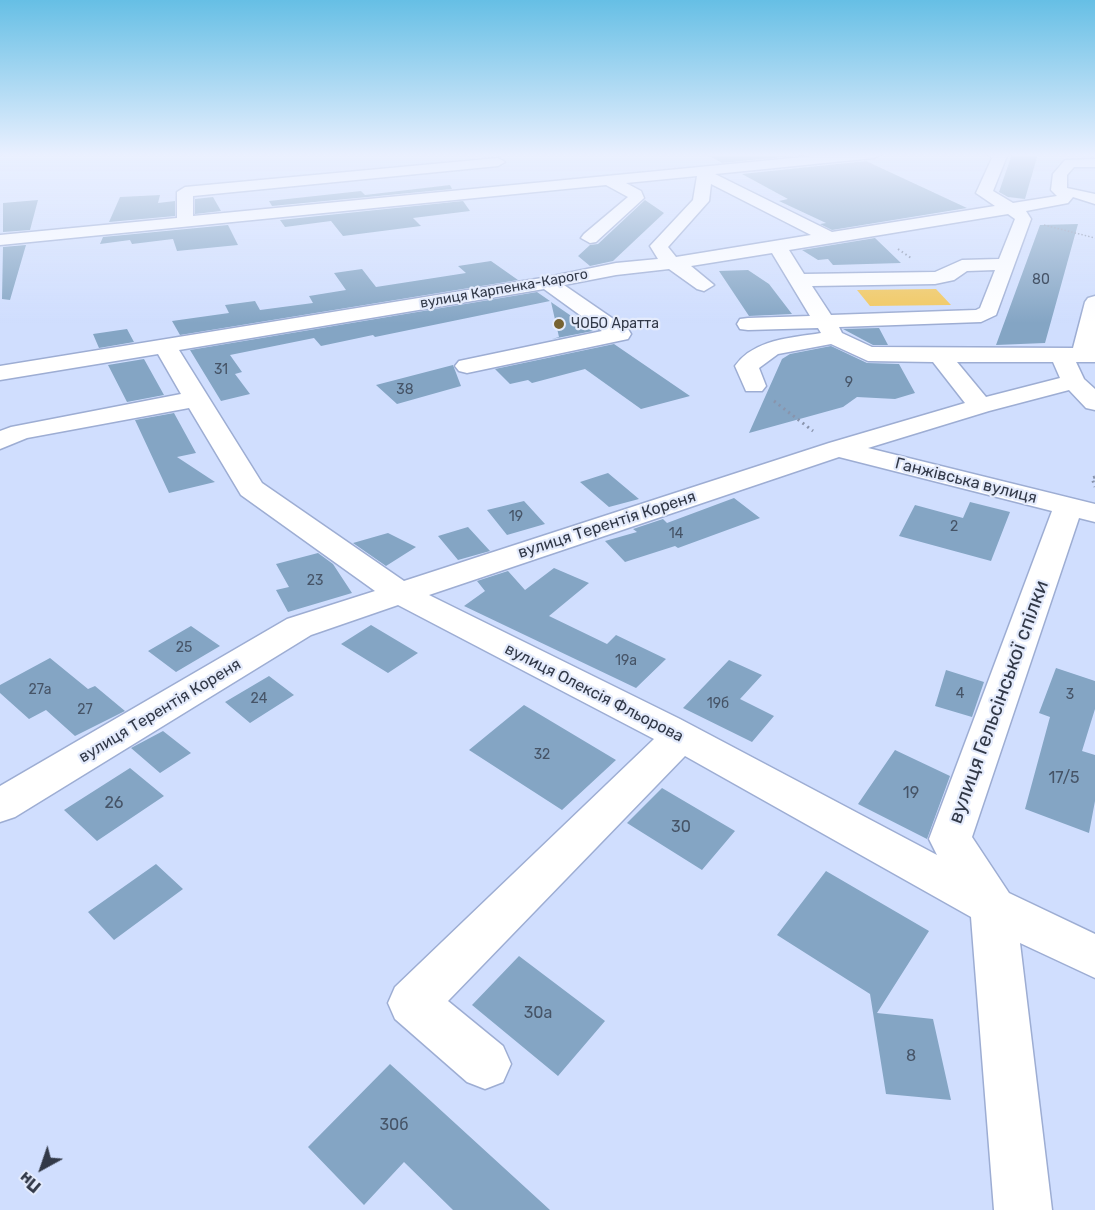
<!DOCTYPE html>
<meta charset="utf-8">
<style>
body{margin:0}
#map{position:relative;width:1095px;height:1210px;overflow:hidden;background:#d0defe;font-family:Rubik,sans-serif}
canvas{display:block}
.north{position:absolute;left:12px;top:1138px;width:60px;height:60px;-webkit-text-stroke:4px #e4ebfc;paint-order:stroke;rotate:220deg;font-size:16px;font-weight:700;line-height:24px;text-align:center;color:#323948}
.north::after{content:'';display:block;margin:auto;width:21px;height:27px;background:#323948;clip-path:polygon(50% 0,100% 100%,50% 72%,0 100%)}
</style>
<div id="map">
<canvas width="1095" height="1210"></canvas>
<div class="north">Пн</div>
</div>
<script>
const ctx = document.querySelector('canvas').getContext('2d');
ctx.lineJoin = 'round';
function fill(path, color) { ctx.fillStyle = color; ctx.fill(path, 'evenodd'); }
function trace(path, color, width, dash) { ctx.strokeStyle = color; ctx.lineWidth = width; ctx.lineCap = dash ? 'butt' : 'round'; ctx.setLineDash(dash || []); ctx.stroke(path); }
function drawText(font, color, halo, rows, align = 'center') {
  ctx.font = font + ' Rubik,sans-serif'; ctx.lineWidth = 4.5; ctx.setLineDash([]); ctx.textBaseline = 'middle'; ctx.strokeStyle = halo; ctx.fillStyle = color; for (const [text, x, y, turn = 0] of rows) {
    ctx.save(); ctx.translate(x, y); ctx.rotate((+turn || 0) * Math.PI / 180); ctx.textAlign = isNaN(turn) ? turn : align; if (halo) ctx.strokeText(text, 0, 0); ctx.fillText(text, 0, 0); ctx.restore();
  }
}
const green = new Path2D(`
 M 936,289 L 951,305 L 870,306 L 857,290 Z`);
const building = new Path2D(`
 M 706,154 L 814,154 L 722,163 Z
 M 1012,154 L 1038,154 L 1025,199 L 1008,197 L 999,192 Z
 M 866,161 L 967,208 L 832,230 L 820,224 L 826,223 L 779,201 L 788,199 L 742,174 Z
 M 450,185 L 452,189 L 272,206 L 269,201 L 361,191 L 365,195 Z
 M 160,195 L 158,203 L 175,201 L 175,216 L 109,222 L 120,197 Z
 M 213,197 L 221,211 L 195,214 L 195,199 Z
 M 38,200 L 30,230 L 3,232 L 3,203 Z
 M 645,200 L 664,213 L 613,261 L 590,266 L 578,256 L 590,245 L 598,244 Z
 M 463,201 L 470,211 L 413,218 L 421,226 L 343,236 L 331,221 L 285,227 L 280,220 Z
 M 1078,224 L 1045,343 L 996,345 L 1040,225 Z
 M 228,225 L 238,245 L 177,251 L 173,239 L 132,244 L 130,240 L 100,244 L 103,237 Z
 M 875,238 L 901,263 L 833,265 L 828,259 L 818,260 L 802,250 Z
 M 26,245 L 10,300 L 2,299 L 3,247 Z
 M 491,261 L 518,280 L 180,335 L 172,321 L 229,313 L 225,305 L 255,301 L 260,310 L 313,303 L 309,296 L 346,290 L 334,273 L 362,269 L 376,287 L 466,273 L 458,266 Z
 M 748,270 L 769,284 L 792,314 L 749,316 L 719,271 Z
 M 537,292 L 550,301 L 375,337 L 373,335 L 321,346 L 314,338 L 230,355 L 242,372 L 235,374 L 250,394 L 221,401 L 190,350 Z
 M 551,302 L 593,331 L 552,339 L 559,337 Z
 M 879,328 L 888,345 L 873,345 L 843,329 Z
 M 127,329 L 134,342 L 99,348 L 93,334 Z
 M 614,344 L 690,396 L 641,409 L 585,369 L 532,383 L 528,380 L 510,384 L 495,369 Z
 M 831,346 L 867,363 L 899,364 L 915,393 L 895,399 L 857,397 L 843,407 L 749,433 L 782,359 L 790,354 Z
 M 144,359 L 164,395 L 127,402 L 108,365 Z
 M 453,365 L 461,386 L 397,404 L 376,385 Z
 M 174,413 L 196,453 L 177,457 L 215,482 L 169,493 L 135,420 Z
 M 608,473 L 639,499 L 609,507 L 580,482 Z
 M 734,498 L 760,518 L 678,548 L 675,546 L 625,562 L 605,541 L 637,532 L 633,529 L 663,519 L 667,523 Z
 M 524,501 L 545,524 L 507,535 L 487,510 Z
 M 970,502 L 1010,512 L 991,561 L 899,536 L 915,505 L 963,518 Z
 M 468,527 L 490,551 L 458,560 L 438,536 Z
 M 388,533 L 416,547 L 386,566 L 353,543 Z
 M 318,553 L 333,564 L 352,593 L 288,612 L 276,590 L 289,587 L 276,564 Z
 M 554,568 L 589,583 L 549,616 L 607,644 L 616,635 L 666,659 L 636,688 L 464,606 L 485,591 L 477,581 L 508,571 L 525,590 Z
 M 371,625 L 418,653 L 388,673 L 341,644 Z
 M 191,626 L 220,646 L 176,672 L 148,651 Z
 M 50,658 L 88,689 L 95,686 L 125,711 L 75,736 L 46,710 L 29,719 L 0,693 L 0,685 Z
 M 729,660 L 762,675 L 740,699 L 774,716 L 752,742 L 683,708 Z
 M 1056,668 L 1095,681 L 1095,709 L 1082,751 L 1095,755 L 1095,801 L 1089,833 L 1025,809 L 1050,717 L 1039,713 Z
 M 946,670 L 984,682 L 972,717 L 935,706 Z
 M 269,676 L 294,695 L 250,723 L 225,702 Z
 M 524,705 L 616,760 L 562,810 L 469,750 Z
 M 163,731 L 191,753 L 160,773 L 131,748 Z
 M 895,750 L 950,776 L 927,839 L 858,804 Z
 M 130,768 L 164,796 L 97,841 L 64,810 Z
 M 662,788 L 735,831 L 702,870 L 627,823 Z
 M 156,864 L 183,889 L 114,940 L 88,912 Z
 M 826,871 L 929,931 L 877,1013 L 933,1019 L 951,1100 L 886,1094 L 870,994 L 777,935 Z
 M 519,956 L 605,1021 L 558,1076 L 472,1005 Z
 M 390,1064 L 433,1103 L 550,1210 L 453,1210 L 404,1162 L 364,1205 L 308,1147 Z`);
const pathFar2 = new Path2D(`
 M 0,156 L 6,154
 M 1044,225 L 1095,238`);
const pathFar1 = new Path2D(`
 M 898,249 L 911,258`);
const path = new Path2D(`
 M 774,401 L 813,431
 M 1095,477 L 1092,478 L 1095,487`);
const minor = new Path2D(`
 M 834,154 L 881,154 L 874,158 L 715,174 L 832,232 L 995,206 L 976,193 L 992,158 L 988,154 L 1006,154 L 1007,156 L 993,191 L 1013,203 L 1057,196 L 1051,190 L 1053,174 L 1065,160 L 1095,159 L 1095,167 L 1074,167 L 1067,175 L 1067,188 L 1095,194 L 1095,204 L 1073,197 L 1068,203 L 1026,211 L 1031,219 L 996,315 L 981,322 L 839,327 L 842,333 L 872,347 L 1073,348 L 1085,302 L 1088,298 L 1095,296 L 1095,362 L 1076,362 L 1084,379 L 1095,389 L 1095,410 L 1086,408 L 1069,390 L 989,411 L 868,448 L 1095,504 L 1095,522 L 1079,518 L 972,837 L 1009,893 L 1095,934 L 1095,978 L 1020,943 L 1052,1210 L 994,1210 L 971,917 L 685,756 L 448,1001 L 503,1046 L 511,1064 L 503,1082 L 485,1089 L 467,1082 L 395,1019 L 388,1003 L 395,987 L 654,739 L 398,605 L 311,635 L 15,817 L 0,822 L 0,786 L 287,619 L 375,591 L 241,495 L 189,408 L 27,438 L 0,449 L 0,431 L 11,427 L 181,394 L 158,354 L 0,380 L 0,366 L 548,277 L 616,263 L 658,259 L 650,246 L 693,200 L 697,176 L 626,183 L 641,191 L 644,198 L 596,242 L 590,243 L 581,238 L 584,234 L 628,197 L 606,185 L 0,245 L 0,235 L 177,218 L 177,192 L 185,187 L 498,158 L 505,162 L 498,166 L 193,196 L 193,216 ZM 711,184 L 811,235 L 676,257 L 668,247 L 709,201 ZM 1008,214 L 1015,219 L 999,259 L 962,260 L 935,272 L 804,274 L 789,250 ZM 772,253 L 810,316 L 748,318 L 740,319 L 737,324 L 740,329 L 748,330 L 818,328 L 821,333 C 791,338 754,339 735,366 L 746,391 L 762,391 L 766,386 L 759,368 L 778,354 L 831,344 L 868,361 L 933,362 L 965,403 L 829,443 L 404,581 L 262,483 L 179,350 L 544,289 L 602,331 L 459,361 L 455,366 L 459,371 L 467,373 L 628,339 L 631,334 L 628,329 L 564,285 L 616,275 L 669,269 L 697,289 L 704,291 L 714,285 L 691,266 ZM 995,270 L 980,308 L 976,310 L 831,315 L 812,286 L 935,284 L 954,280 L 967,271 ZM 957,362 L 1053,362 L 1060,378 L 986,397 ZM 839,457 L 1052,511 L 929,839 L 937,855 L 680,719 L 429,595 Z`);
const markers = [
 [559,324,6,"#776332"]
];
const numberNames = [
 ["80",1041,280],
 ["31",221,370],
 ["9",849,383],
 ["38",405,390],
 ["19",516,517],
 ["2",954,527],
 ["14",676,534],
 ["23",315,581],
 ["25",184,648],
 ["19а",626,661],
 ["27а",40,690],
 ["4",960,694],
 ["3",1070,695],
 ["24",259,699],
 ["19б",718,704],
 ["27",85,710],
 ["32",542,755]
];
const farStreetnames = [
 ["вулиця Карпенка-Карого",504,289,-10]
];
const farPoinames = [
 ["ЧОБО Аратта",571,324]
];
const streetNames = [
 ["Ганжівська вулиця",966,481,14],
 ["вулиця Терентія Кореня",607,525,-18],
 ["вулиця Олексія Фльорова",594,693,27],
 ["вулиця Терентія Кореня",160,711,-31]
];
const nearNumbernames = [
 ["17/5",1064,778],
 ["19",911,793],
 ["26",114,803],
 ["30",681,827],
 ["30а",538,1013],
 ["8",911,1056],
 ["30б",394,1125]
];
const nearStreetnames = [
 ["вулиця Гельсінської спілки",999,702,-70]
];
fill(green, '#f2c75b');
fill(building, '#84a5c4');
trace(minor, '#9dadd3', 3);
trace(pathFar2, '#8994ac', 1.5, [1.5, 2]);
trace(pathFar1, '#8994ac', 2, [1.5, 3]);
trace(path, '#8994ac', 3, [2, 4]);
fill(minor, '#fff');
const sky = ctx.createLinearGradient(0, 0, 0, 323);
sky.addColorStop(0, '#66bfe5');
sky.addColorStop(0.48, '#eaf0ff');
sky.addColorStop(1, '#eaf0ff00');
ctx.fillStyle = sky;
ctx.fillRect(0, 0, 1095, 323);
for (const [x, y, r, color] of markers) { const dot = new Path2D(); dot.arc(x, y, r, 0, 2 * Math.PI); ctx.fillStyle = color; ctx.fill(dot); trace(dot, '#e4ebfc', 2); }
drawText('14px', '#465467', null, numberNames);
drawText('14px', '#323948', '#e4ebfc', farStreetnames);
drawText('14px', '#323948', '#e4ebfc', farPoinames, 'left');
drawText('16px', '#323948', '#e4ebfc', streetNames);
drawText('16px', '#465467', null, nearNumbernames);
drawText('20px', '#323948', '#e4ebfc', nearStreetnames);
</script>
